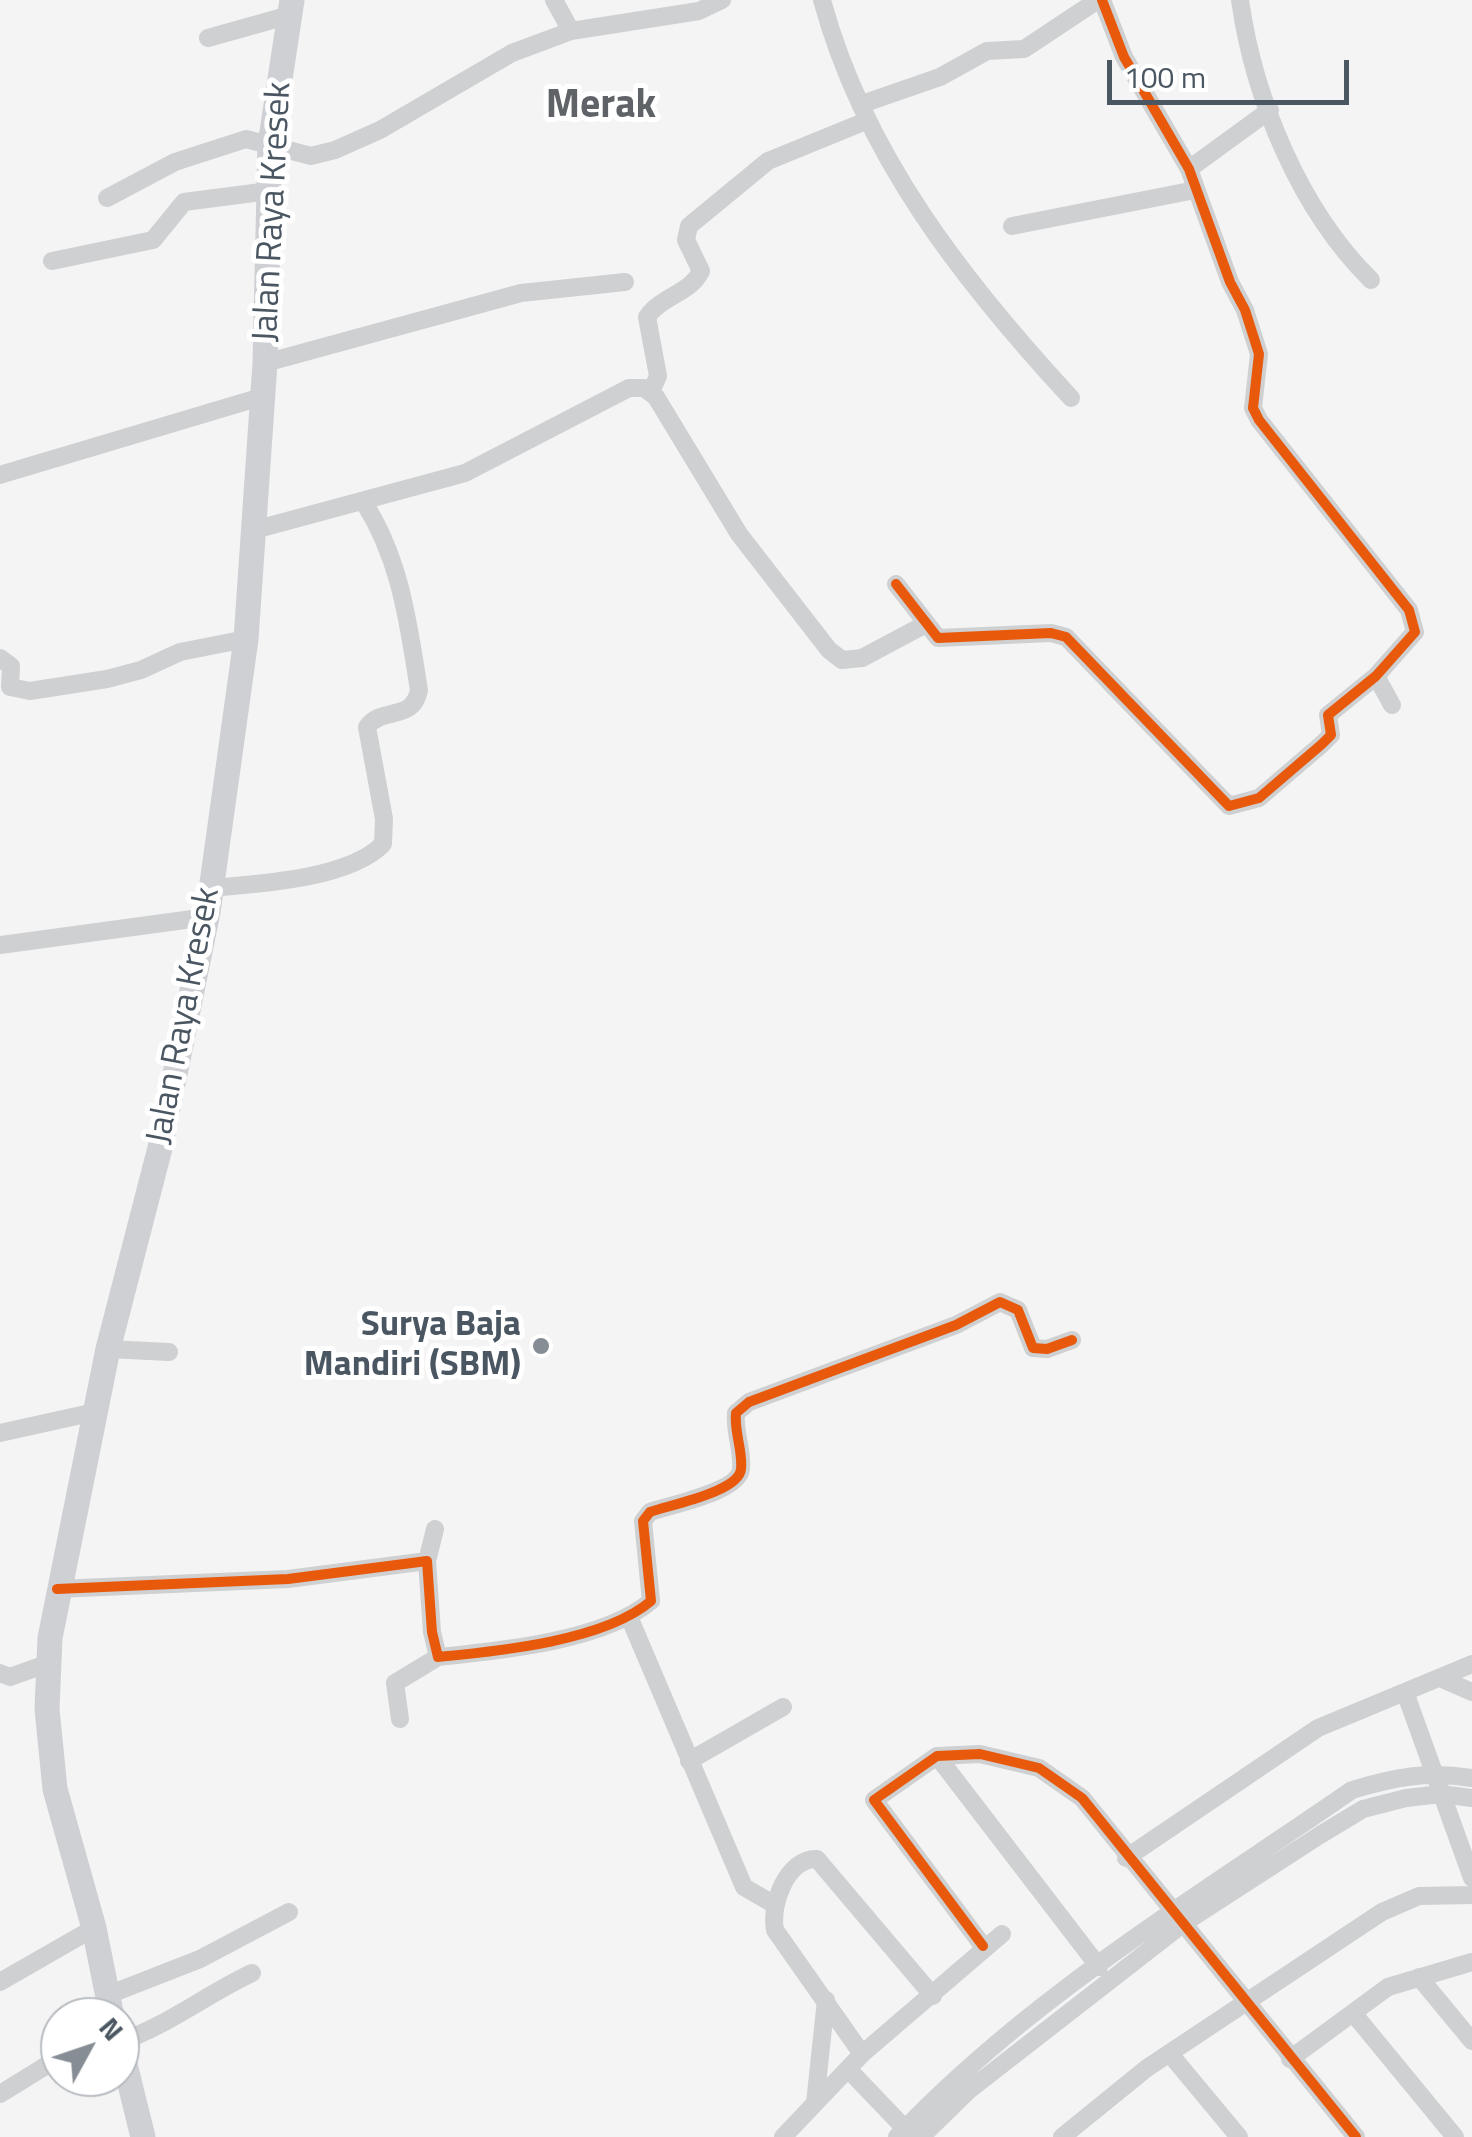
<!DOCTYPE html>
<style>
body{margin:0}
#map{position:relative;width:1472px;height:2137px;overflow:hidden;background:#f4f4f4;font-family:"Titillium Web",sans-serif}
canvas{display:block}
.north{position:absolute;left:40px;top:1997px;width:100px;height:100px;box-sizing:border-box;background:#fff;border:2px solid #b7bbc0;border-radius:50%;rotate:50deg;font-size:28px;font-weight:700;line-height:40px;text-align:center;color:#4a5661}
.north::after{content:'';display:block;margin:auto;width:35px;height:45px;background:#868d94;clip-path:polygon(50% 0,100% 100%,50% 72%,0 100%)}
.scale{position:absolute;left:1107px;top:60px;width:242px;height:45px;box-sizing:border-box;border:5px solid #4a5661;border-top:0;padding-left:12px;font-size:30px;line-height:35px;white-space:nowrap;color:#4a5661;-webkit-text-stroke:8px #fff;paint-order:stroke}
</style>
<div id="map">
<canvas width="1472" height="2137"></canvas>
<div class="north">N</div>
<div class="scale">100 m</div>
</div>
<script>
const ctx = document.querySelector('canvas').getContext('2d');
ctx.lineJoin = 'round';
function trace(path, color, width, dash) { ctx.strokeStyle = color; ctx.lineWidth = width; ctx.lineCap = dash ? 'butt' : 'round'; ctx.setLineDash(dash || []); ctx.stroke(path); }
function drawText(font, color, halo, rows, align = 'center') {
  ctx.font = font + ' "Titillium Web",sans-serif'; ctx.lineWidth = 10; ctx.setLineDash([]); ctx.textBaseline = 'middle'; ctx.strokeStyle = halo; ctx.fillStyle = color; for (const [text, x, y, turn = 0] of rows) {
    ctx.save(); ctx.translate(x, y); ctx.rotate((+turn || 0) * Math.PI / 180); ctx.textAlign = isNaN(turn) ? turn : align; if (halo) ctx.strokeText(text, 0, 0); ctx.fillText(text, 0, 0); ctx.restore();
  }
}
const minor = new Path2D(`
 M 554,0 L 571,31
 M 822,0 C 864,155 963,281 1071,398
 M 1240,0 C 1254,99 1300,210 1371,280
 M 208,38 L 290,15
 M 862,104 L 940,77 L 987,51 L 1024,49 L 1098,0
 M 1189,169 L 1270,110
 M 107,198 L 175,162 L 246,139 L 311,156 L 335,150 L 380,130 L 512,53 L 571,31 L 699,11 L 722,0
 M 1012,226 L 1195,190
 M 52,261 L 153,240 L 184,202 L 269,191
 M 265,363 L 521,293 L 625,282
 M 651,392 L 658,376 L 647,317 C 661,296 691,293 701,271 L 686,240 L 689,226 L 768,161 L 866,121
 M 0,475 L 261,397
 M 254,530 L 465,473 L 629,388 L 644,388 L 656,397 L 739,534 L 829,650 L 842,660 L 862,658 L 924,625
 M 896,584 L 938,638 L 1051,633 L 1066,637 L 1229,806 L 1259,798 L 1322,744 L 1331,735 L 1328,715 L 1376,676 L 1415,632 L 1409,610 L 1259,420 L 1253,408 L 1259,354 L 1245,310 L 1230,282 L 1189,169 L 1124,57 L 1102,0
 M 0,658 L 11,666 L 10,687 L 30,691 L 107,679 L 141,670 L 180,652 L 246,639
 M 1376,676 L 1392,705
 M 211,888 C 258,884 349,879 383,844 L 384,819 L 367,727 C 382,706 413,722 419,690 C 408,622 401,560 363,501
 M 0,945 L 207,917
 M 108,1349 L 169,1352
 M 0,1433 L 95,1412
 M 427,1561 L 435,1529
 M 57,1589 L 288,1579 L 427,1561 L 432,1632 L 438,1657 C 499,1651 604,1641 651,1601 L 643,1521 L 650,1512 C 669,1505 739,1492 741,1469 C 743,1451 734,1432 736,1413 L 749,1402 L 956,1325 L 1000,1302 L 1018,1310 L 1033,1348 L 1047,1349 L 1072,1340
 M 630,1619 L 744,1887 L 775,1905
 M 0,1673 L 10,1677 L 49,1663
 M 1440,1678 L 1472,1692
 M 1405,1692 L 1472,1878
 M 400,1719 L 395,1683 L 438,1657
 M 937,1756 L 1099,1967
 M 689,1761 L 783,1707
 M 1126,1858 L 1318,1728 L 1472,1664
 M 983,1946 L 874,1800 L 937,1756 L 980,1754 L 1039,1768 L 1082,1798 L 1356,2137
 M 1419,1977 L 1472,2041
 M 0,1982 L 94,1928
 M 108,1995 L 200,1959 L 289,1912
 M 1353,2013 L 1455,2137
 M 120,2042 C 167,2026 207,1994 252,1973
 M 862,2054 L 775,1930 C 770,1904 787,1858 817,1859 L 933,1996
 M 1170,2054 L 1239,2137
 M 1290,2059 L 1388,1987 L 1472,1962
 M 848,2069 L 913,2137
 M 0,2094 L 60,2057
 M 815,2103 L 826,2000
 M 783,2137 L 862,2054 L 1002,1934
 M 897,2137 C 1028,1998 1196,1898 1352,1790 C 1395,1777 1427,1771 1472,1778
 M 921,2137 L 968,2091 L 1184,1923 L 1320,1835 L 1363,1809 L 1406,1798 L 1441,1794 L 1472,1798
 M 1062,2137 L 1147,2068 L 1382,1912 L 1419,1896 L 1472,1895`);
const secondary = new Path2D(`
 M 112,2017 L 94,1928 L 55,1789 L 47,1709 L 50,1638 L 108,1349 L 160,1148 L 208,912 L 246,639 L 265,363 L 270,145 L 292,0
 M 120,2044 L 143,2137`);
const cycleway = new Path2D(`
 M 896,584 L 938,638 L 1051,633 L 1066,637 L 1229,806 L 1259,798 L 1322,744 L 1331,735 L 1328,715 L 1376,676 L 1415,632 L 1409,610 L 1259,420 L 1253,408 L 1259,354 L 1245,310 L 1230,282 L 1189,169 L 1124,57 L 1102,0
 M 57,1589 L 288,1579 L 427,1561 L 432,1632 L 438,1657 C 499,1651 604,1641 651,1601 L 643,1521 L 650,1512 C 669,1505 739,1492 741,1469 C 743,1451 734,1432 736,1413 L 749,1402 L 956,1325 L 1000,1302 L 1018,1310 L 1033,1348 L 1047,1349 L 1072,1340
 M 983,1946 L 874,1800 L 937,1756 L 980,1754 L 1039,1768 L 1082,1798 L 1356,2137`);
const markers = [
 [541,1346,10,"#868d94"]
];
const streetNames = [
 ["Jalan Raya Kresek",274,212,-87],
 ["Jalan Raya Kresek",185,1016,-79]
];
const poiNames = [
 ["Surya Baja",521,1326],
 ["Mandiri (SBM)",521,1366]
];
const quarterNames = [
 ["Merak",601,107]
];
trace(minor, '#ced0d2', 18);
trace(secondary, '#ced0d4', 25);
trace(cycleway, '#e8590c', 10);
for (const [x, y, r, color] of markers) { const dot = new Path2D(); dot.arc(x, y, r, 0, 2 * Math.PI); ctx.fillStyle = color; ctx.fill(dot); trace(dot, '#fff', 4); }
drawText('35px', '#4a5661', '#fff', streetNames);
drawText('bold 35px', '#4a5661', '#fff', poiNames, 'right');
drawText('bold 40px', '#5f6368', '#fff', quarterNames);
</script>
